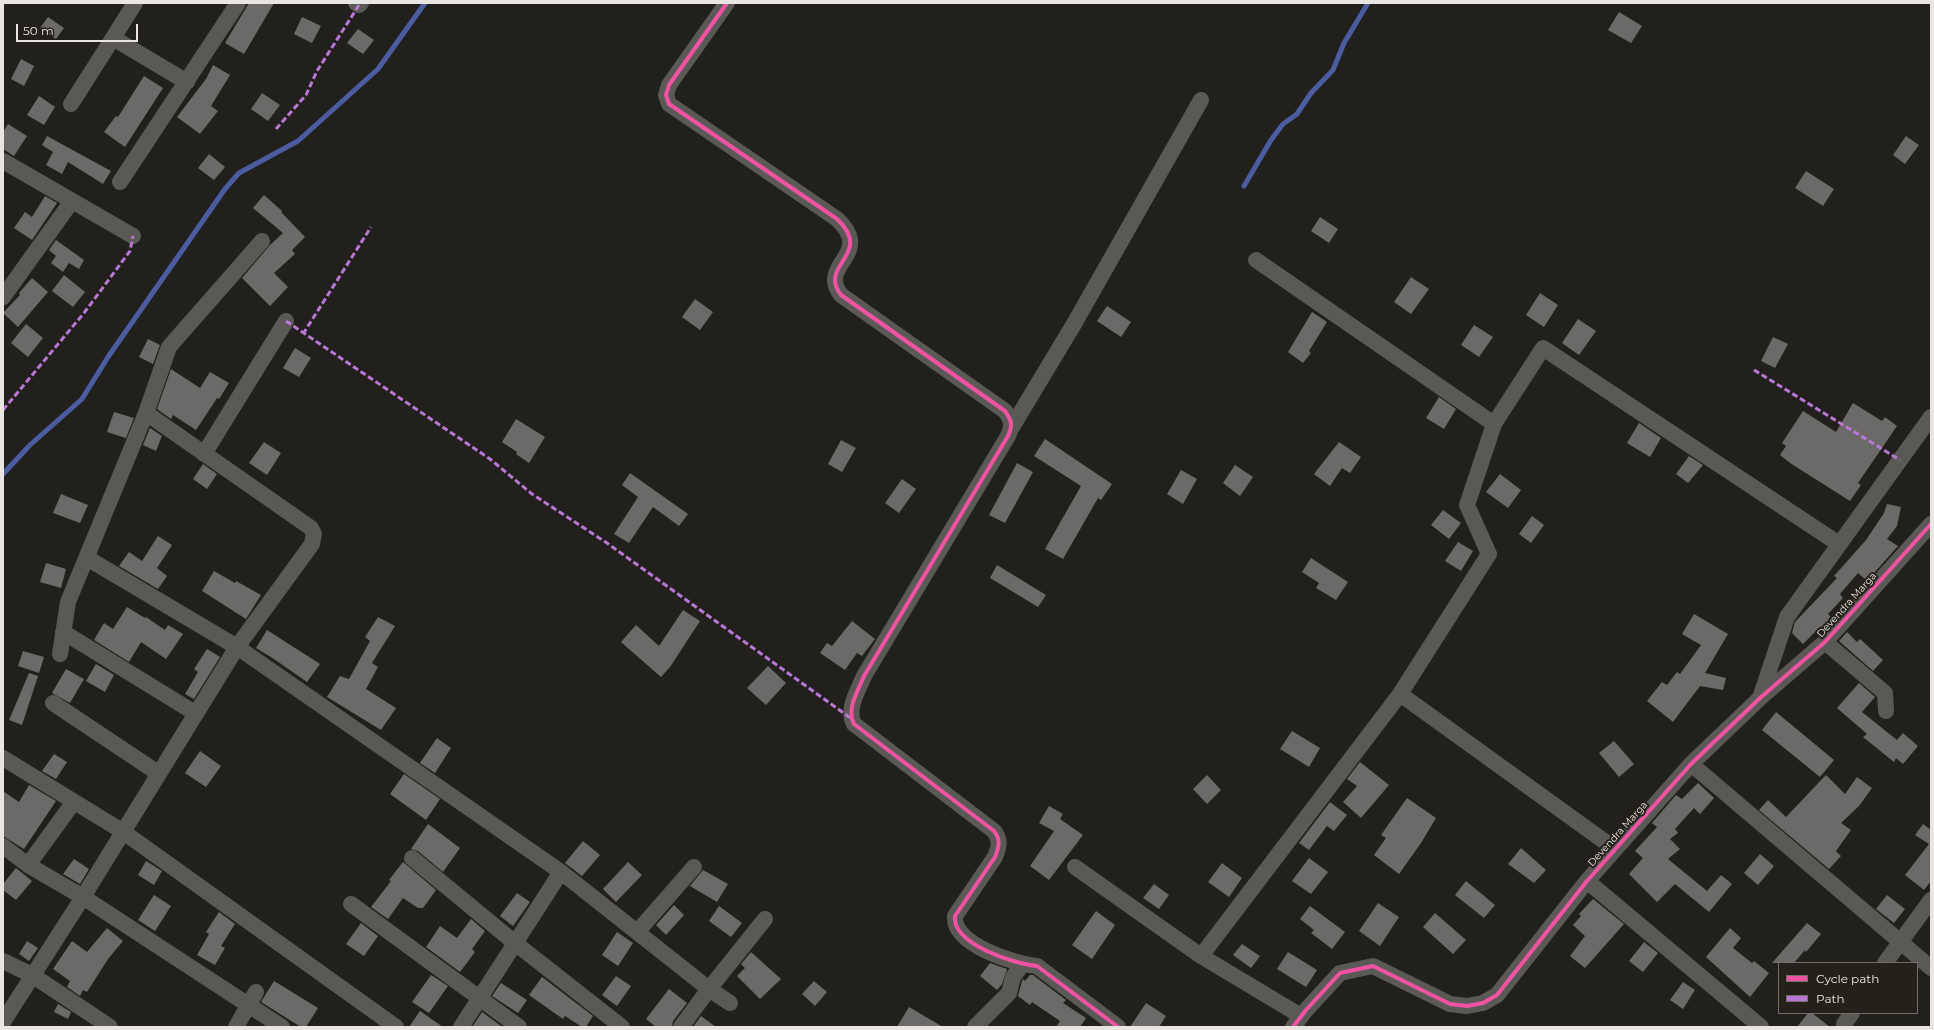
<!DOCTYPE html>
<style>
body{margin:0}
#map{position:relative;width:1934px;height:1030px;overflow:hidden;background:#22201d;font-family:Montserrat,sans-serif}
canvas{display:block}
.frame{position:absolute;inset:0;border:4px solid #e9e5e1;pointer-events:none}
.legend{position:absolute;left:1778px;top:962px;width:140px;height:52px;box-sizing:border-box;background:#25211a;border:1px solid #736f6a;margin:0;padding:5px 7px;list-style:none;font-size:12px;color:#e9e5e1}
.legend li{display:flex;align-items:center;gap:8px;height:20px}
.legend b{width:20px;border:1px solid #736f6a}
.scale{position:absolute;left:16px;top:24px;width:122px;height:18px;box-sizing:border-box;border:2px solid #e9e5e1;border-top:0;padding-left:5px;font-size:12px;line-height:14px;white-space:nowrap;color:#e9e5e1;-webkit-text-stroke:3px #25211a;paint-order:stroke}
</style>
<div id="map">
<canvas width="1934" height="1030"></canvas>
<div class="frame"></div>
<ul class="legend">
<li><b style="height:5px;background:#f153a3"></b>Cycle path</li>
<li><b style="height:5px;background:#ba77d6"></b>Path</li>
</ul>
<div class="scale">50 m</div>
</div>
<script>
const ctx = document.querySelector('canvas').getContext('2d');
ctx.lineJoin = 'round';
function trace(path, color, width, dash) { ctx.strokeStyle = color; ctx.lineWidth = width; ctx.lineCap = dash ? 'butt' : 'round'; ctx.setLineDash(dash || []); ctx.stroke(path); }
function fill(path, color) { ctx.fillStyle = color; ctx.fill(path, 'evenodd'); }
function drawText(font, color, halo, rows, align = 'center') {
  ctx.font = font + ' Montserrat,sans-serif'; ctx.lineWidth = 4; ctx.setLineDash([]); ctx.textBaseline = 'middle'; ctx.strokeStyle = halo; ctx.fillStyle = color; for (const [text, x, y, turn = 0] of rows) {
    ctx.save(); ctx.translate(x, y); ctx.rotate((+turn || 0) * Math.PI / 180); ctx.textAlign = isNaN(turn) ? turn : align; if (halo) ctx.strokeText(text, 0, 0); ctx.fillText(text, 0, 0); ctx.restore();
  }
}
const stream = new Path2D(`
 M 1244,186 L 1271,140 L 1283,124 L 1297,114 L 1311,93 L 1333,70 L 1344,43 L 1368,3
 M 3,474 L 30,445 L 82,399 L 108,357 L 225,189 L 239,173 L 298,141 L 378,69 L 425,3`);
const building = new Path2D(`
 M 249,3 L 274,3 L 244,54 L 225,43 Z
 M 1619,12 L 1642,26 L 1631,43 L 1608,30 Z
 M 48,17 L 64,28 L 56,39 L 40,28 Z
 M 302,17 L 321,26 L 312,43 L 294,34 Z
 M 358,29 L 374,40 L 363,54 L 347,43 Z
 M 21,59 L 34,66 L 24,86 L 11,79 Z
 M 213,65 L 230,75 L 211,106 L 218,111 L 200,134 L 177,117 L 206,79 Z
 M 144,76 L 163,88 L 125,147 L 104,132 L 116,116 L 118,117 Z
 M 262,93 L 280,105 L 268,121 L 251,109 Z
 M 39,96 L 55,107 L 44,125 L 27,115 Z
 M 8,124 L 27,136 L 14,156 L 3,149 L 3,132 Z
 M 47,136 L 111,171 L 103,184 L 68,162 L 62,174 L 46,165 L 53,152 L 42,145 Z
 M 1906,136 L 1919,145 L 1905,164 L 1893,155 Z
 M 209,154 L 225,167 L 214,180 L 198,168 Z
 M 1806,171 L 1834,189 L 1823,206 L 1795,188 Z
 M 264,195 L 282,211 L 281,212 L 305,237 L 292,250 L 295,254 L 274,273 L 288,287 L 270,306 L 242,278 L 270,245 L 283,233 L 253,208 Z
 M 45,196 L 57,203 L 32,240 L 14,228 L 25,212 L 32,217 Z
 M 1320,217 L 1338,229 L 1329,243 L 1311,231 Z
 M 56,240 L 84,260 L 79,269 L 69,263 L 63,272 L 51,263 L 56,256 L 49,250 Z
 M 64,275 L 85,292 L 73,307 L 52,291 Z
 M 1411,277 L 1429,289 L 1411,314 L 1394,302 Z
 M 32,278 L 48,292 L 18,327 L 3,313 L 20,295 L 19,293 Z
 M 1540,293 L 1558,305 L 1544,327 L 1526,315 Z
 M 695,299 L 713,312 L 700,330 L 682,317 Z
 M 1107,306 L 1131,322 L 1121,337 L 1097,321 Z
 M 1312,312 L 1327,322 L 1309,351 L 1311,353 L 1303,363 L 1288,352 Z
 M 1578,319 L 1596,331 L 1579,355 L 1562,343 Z
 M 26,324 L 43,338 L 28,357 L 11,343 Z
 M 1474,325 L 1493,337 L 1479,357 L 1461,345 Z
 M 1773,337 L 1788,344 L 1775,368 L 1761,361 Z
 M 148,339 L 160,345 L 153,364 L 139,357 Z
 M 295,348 L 311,358 L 299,377 L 283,368 Z
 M 171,369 L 200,388 L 210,372 L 229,383 L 219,399 L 217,398 L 196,430 L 173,415 L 171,419 L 157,409 Z
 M 1439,397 L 1456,409 L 1444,429 L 1426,418 Z
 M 1853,403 L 1882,421 L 1885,417 L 1897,426 L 1858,483 L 1861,485 L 1850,501 L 1790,463 L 1780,455 L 1786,446 L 1782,443 L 1803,411 L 1836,432 Z
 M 114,412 L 134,418 L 126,438 L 107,432 Z
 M 516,419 L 545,437 L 529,463 L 516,454 L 517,452 L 502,442 Z
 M 1639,423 L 1661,438 L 1650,457 L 1627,443 Z
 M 150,428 L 162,436 L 156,451 L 143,445 Z
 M 1045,439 L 1112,484 L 1101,500 L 1098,498 L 1063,559 L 1045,549 L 1081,486 L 1034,456 Z
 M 841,440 L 856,448 L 842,472 L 828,464 Z
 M 264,442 L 281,453 L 267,475 L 249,463 Z
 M 1339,442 L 1361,457 L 1350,473 L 1342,468 L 1330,486 L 1314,474 Z
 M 1689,456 L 1703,465 L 1688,483 L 1676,474 Z
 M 1017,463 L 1033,472 L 1005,523 L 989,515 Z
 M 203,464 L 217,474 L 207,489 L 193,479 Z
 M 1235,465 L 1253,477 L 1240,496 L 1223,483 Z
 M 1181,470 L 1197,479 L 1183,504 L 1167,494 Z
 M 630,473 L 688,514 L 679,526 L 653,507 L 629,543 L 614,534 L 638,497 L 622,485 Z
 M 1500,474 L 1521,490 L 1508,508 L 1486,492 Z
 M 902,479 L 916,489 L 899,513 L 885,503 Z
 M 61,494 L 88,505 L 80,523 L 53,513 Z
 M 1887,504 L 1901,507 L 1897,526 L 1887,539 L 1898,546 L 1867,581 L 1858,573 L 1840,594 L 1843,598 L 1828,614 L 1833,619 L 1824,629 L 1821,626 L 1803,644 L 1792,633 L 1795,622 L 1837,578 L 1834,576 L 1866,540 L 1884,513 Z
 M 1443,510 L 1461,523 L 1449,539 L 1431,525 Z
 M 1532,516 L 1544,525 L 1531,543 L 1519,534 Z
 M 158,536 L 172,545 L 157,568 L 167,576 L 158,589 L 119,566 L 129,552 L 142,561 Z
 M 1458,542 L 1473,551 L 1461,571 L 1445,561 Z
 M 1311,558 L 1348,582 L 1336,600 L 1316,588 L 1319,583 L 1302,572 Z
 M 46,563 L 66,569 L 61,588 L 40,582 Z
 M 997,565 L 1046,595 L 1038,607 L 990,578 Z
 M 214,571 L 235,583 L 236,581 L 261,595 L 246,619 L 202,591 Z
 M 127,607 L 145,618 L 146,617 L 165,630 L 168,625 L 183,634 L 166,659 L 141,642 L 129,662 L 94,640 L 104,623 L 113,629 Z
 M 683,610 L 700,621 L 670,667 L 661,677 L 621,642 L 636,625 L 659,646 Z
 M 1694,614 L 1728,634 L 1705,673 L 1726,678 L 1723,690 L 1700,686 L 1673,722 L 1647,701 L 1662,682 L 1667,685 L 1677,672 L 1680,674 L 1701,645 L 1682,634 Z
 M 378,617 L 395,626 L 372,663 L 378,667 L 366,689 L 396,708 L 381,730 L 327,697 L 340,676 L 349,679 L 370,641 L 365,637 Z
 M 852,621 L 875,639 L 862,656 L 857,653 L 845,670 L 820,653 L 827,643 L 832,646 Z
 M 267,630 L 320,664 L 307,682 L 274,659 L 256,648 Z
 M 1847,632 L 1857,642 L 1860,639 L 1883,660 L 1873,671 L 1839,641 Z
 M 207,649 L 220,657 L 194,699 L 185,694 L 198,672 L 194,669 Z
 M 23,651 L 44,657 L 39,673 L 18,666 Z
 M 96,664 L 114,675 L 105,692 L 86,681 Z
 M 768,666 L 786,683 L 766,705 L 747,688 Z
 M 66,669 L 84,679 L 70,703 L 52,693 Z
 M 29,673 L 38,676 L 22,725 L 9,720 Z
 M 1859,683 L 1875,697 L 1862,712 L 1897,740 L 1903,733 L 1918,746 L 1903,764 L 1896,758 L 1894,762 L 1863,737 L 1867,734 L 1837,708 Z
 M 1776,712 L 1834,760 L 1820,777 L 1762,730 Z
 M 1292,731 L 1320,748 L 1309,767 L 1280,749 Z
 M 437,738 L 451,748 L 435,773 L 420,763 Z
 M 1614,741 L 1634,764 L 1619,777 L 1599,753 Z
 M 200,751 L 221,766 L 206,787 L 185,773 Z
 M 54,754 L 67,762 L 56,779 L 42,771 Z
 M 1360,762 L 1389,785 L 1361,818 L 1343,802 L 1357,786 L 1347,779 Z
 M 404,774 L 440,799 L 426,820 L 390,794 Z
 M 1207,775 L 1221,790 L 1207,804 L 1193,789 Z
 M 1826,775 L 1845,794 L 1857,777 L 1872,788 L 1859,806 L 1841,823 L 1851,830 L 1836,851 L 1841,856 L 1829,869 L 1759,810 L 1768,800 L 1786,817 Z
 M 1698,783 L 1714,798 L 1700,814 L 1694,808 L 1675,829 L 1678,833 L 1670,839 L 1680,849 L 1668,859 L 1707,891 L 1721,875 L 1732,884 L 1709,912 L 1675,884 L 1657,902 L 1629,874 L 1643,858 L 1635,851 L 1657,827 L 1652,823 L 1676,795 L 1682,799 Z
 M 29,785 L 56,801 L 24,849 L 3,836 L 3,791 L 19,802 Z
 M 1407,798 L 1436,818 L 1421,843 L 1399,874 L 1374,855 L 1386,838 L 1381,835 Z
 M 1330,802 L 1347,815 L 1334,831 L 1327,826 L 1309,850 L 1299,843 Z
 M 1049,806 L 1063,814 L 1060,819 L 1083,835 L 1049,880 L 1030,866 L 1054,831 L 1039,823 Z
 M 428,824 L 460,848 L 443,872 L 418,851 L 411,849 Z
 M 1923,824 L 1931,830 L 1931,881 L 1924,890 L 1905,875 L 1929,844 L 1915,835 Z
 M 583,841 L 600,855 L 582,876 L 565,863 Z
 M 1521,848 L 1546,870 L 1534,883 L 1508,864 Z
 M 1760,854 L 1774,866 L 1758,885 L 1744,873 Z
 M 1309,858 L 1328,872 L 1311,894 L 1292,881 Z
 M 74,859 L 89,869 L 80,884 L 63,874 Z
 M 146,861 L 162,871 L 154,885 L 138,875 Z
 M 403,862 L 436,890 L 423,908 L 418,908 L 403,898 L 388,919 L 371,907 L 391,881 L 389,880 Z
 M 628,862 L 642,875 L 616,902 L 603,889 Z
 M 1222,863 L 1242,878 L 1229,897 L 1208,882 Z
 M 16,868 L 32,881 L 16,900 L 3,890 L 3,884 Z
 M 703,870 L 728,884 L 717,902 L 690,886 Z
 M 1466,881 L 1495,905 L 1484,918 L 1455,895 Z
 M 1154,884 L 1169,895 L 1159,909 L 1143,898 Z
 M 517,893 L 530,902 L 513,926 L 500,916 Z
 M 154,895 L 171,906 L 155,931 L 138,920 Z
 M 1887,895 L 1905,909 L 1894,923 L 1876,909 Z
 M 1593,899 L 1624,924 L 1585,968 L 1570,956 L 1585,936 L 1573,925 L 1581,916 L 1579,914 Z
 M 1378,903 L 1399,917 L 1380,946 L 1359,931 Z
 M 674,905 L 684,915 L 666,935 L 656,925 Z
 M 719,906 L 742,923 L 731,937 L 709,921 Z
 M 1310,906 L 1345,932 L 1332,949 L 1311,933 L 1314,930 L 1300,919 Z
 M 1096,911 L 1115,925 L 1092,959 L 1072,945 Z
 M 219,912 L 235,924 L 221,946 L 225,948 L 215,965 L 197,955 L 209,934 L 206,932 Z
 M 1435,913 L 1466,940 L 1453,954 L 1423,927 Z
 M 471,919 L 485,931 L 472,949 L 475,952 L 460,972 L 426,947 L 440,926 L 457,938 Z
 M 361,923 L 378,936 L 364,956 L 346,944 Z
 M 1807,923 L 1821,934 L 1806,952 L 1805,950 L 1794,963 L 1772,963 Z
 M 107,928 L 123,941 L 108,959 L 87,992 L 83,990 L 80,996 L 67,987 L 70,981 L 53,969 L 72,941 L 87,952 Z
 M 1730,928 L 1741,938 L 1733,948 L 1752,963 L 1754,961 L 1769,973 L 1750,997 L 1706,957 Z
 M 617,932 L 633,943 L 618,966 L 602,955 Z
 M 27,941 L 38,948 L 29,961 L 19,954 Z
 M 1644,942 L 1658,953 L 1643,972 L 1629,961 Z
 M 1242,944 L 1260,956 L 1251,968 L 1233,955 Z
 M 751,952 L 781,979 L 760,999 L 737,976 L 745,968 L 741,964 Z
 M 1288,952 L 1317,970 L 1306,987 L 1277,969 Z
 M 990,963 L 1007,969 L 1002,984 L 997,990 L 980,976 Z
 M 431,975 L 448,986 L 429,1013 L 412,1002 Z
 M 1030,975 L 1033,975 L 1066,1000 L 1063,1003 L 1086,1018 L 1080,1027 L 1056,1027 L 1060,1021 L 1032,1002 L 1030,1005 L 1018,996 L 1022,981 L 1023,979 L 1025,981 Z
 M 616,976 L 631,986 L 617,1006 L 602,995 Z
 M 542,977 L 593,1016 L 586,1027 L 582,1027 L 565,1016 L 563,1019 L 529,995 Z
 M 274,981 L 318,1008 L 306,1027 L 301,1027 L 261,1002 Z
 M 814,981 L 827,992 L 815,1006 L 802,994 Z
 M 1683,982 L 1695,990 L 1683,1009 L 1670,1000 Z
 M 501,983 L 527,1000 L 518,1013 L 492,996 Z
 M 669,989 L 687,1003 L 673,1021 L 672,1027 L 656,1027 L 646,1019 Z
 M 1146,1003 L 1166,1016 L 1159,1027 L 1130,1027 Z
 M 58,1004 L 71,1012 L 68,1019 L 54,1012 Z
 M 909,1007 L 943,1027 L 897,1027 Z
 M 420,1011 L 443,1027 L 409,1027 Z
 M 482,1012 L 501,1026 L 501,1027 L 472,1027 Z
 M 1808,1013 L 1812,1013 L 1830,1027 L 1797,1027 Z
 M 701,1016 L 716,1027 L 693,1027 Z`);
const minor = new Path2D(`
 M 356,3 L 359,5 L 361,3
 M 727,3 L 669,85 L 666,95 L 669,104 L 837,219 C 875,255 817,264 841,295 L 1005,411 C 1012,421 1013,425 1008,436 L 864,676 C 858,691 846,709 854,724 L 994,831 C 1001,840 999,847 995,857 L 955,916 C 952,944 1014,964 1037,966 L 1118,1027
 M 113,38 L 135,3
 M 71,104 L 113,38 L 187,82
 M 3,161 L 133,236
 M 120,182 L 238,3
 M 1256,260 L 1494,424
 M 3,297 L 72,201
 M 1012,427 L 1074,324 L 1201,100
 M 204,454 L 286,321
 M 87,558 L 237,647 L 561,872 L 709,989 L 730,1003
 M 63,632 L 195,713
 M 1825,642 L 1885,693 L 1886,711
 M 60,654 L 68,602 L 146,413 L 169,347 L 262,241
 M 1400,694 L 1489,554 L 1467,505 L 1494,424 L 1543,348 L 1839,544
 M 1760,698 L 1787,617 L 1931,417
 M 53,703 L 158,773
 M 3,758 L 122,831 L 396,1027
 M 1691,764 L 1931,968
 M 3,846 L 28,865 L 83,897 L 282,1027
 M 412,858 L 515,943 L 622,1027
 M 28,865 L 73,803
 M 1075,867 L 1201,956
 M 1587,881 L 1761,1027
 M 351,904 L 519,1027
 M 638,931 L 694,867
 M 3,961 L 32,975 L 110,1027
 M 1885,963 L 1931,900
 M 1301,1016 L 1201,956 L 1400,694 L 1615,849
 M 3,1022 L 83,897 L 237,647 L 312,544 L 314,534 L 311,528 L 146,413
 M 1844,1024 L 1852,1013
 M 236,1027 L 256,992
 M 461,1027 L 561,872
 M 681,1027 L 709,989 L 765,919
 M 975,1027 L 1009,993 L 1013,977 L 1022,965
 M 1293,1027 L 1306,1010 L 1340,973 L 1373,966 L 1450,1004 L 1467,1006 L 1483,1003 L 1497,995 L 1587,881 L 1691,764 L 1760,698 L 1825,642 L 1931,524`);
const quiet = new Path2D(`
 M 276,129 L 306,95 L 317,71 L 359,5
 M 286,321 L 490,459 L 532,494 L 607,543 L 852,719
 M 303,334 L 371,227
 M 1754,370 L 1900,460
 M 3,410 L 84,313 L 130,251 L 133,236`);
const cycleway = new Path2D(`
 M 727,3 L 669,85 L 666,95 L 669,104 L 837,219 C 875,255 817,264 841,295 L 1005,411 C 1012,421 1013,425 1008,436 L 864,676 C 858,691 846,709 854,724 L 994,831 C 1001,840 999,847 995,857 L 955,916 C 952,944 1014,964 1037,966 L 1118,1027
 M 1293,1027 L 1306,1010 L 1340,973 L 1373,966 L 1450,1004 L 1467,1006 L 1483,1003 L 1497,995 L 1587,881 L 1691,764 L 1760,698 L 1825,642 L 1931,524`);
const streetNames = [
 ["Devendra Marga",1847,605,-48],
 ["Devendra Marga",1618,834,-48]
];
trace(stream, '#4c5ca0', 5);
fill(building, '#6c6a68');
trace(minor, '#5b5956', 16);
trace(quiet, '#ba77d6', 3, [6, 3]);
trace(cycleway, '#f153a3', 4);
drawText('10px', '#e9e5e1', '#25211a', streetNames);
</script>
